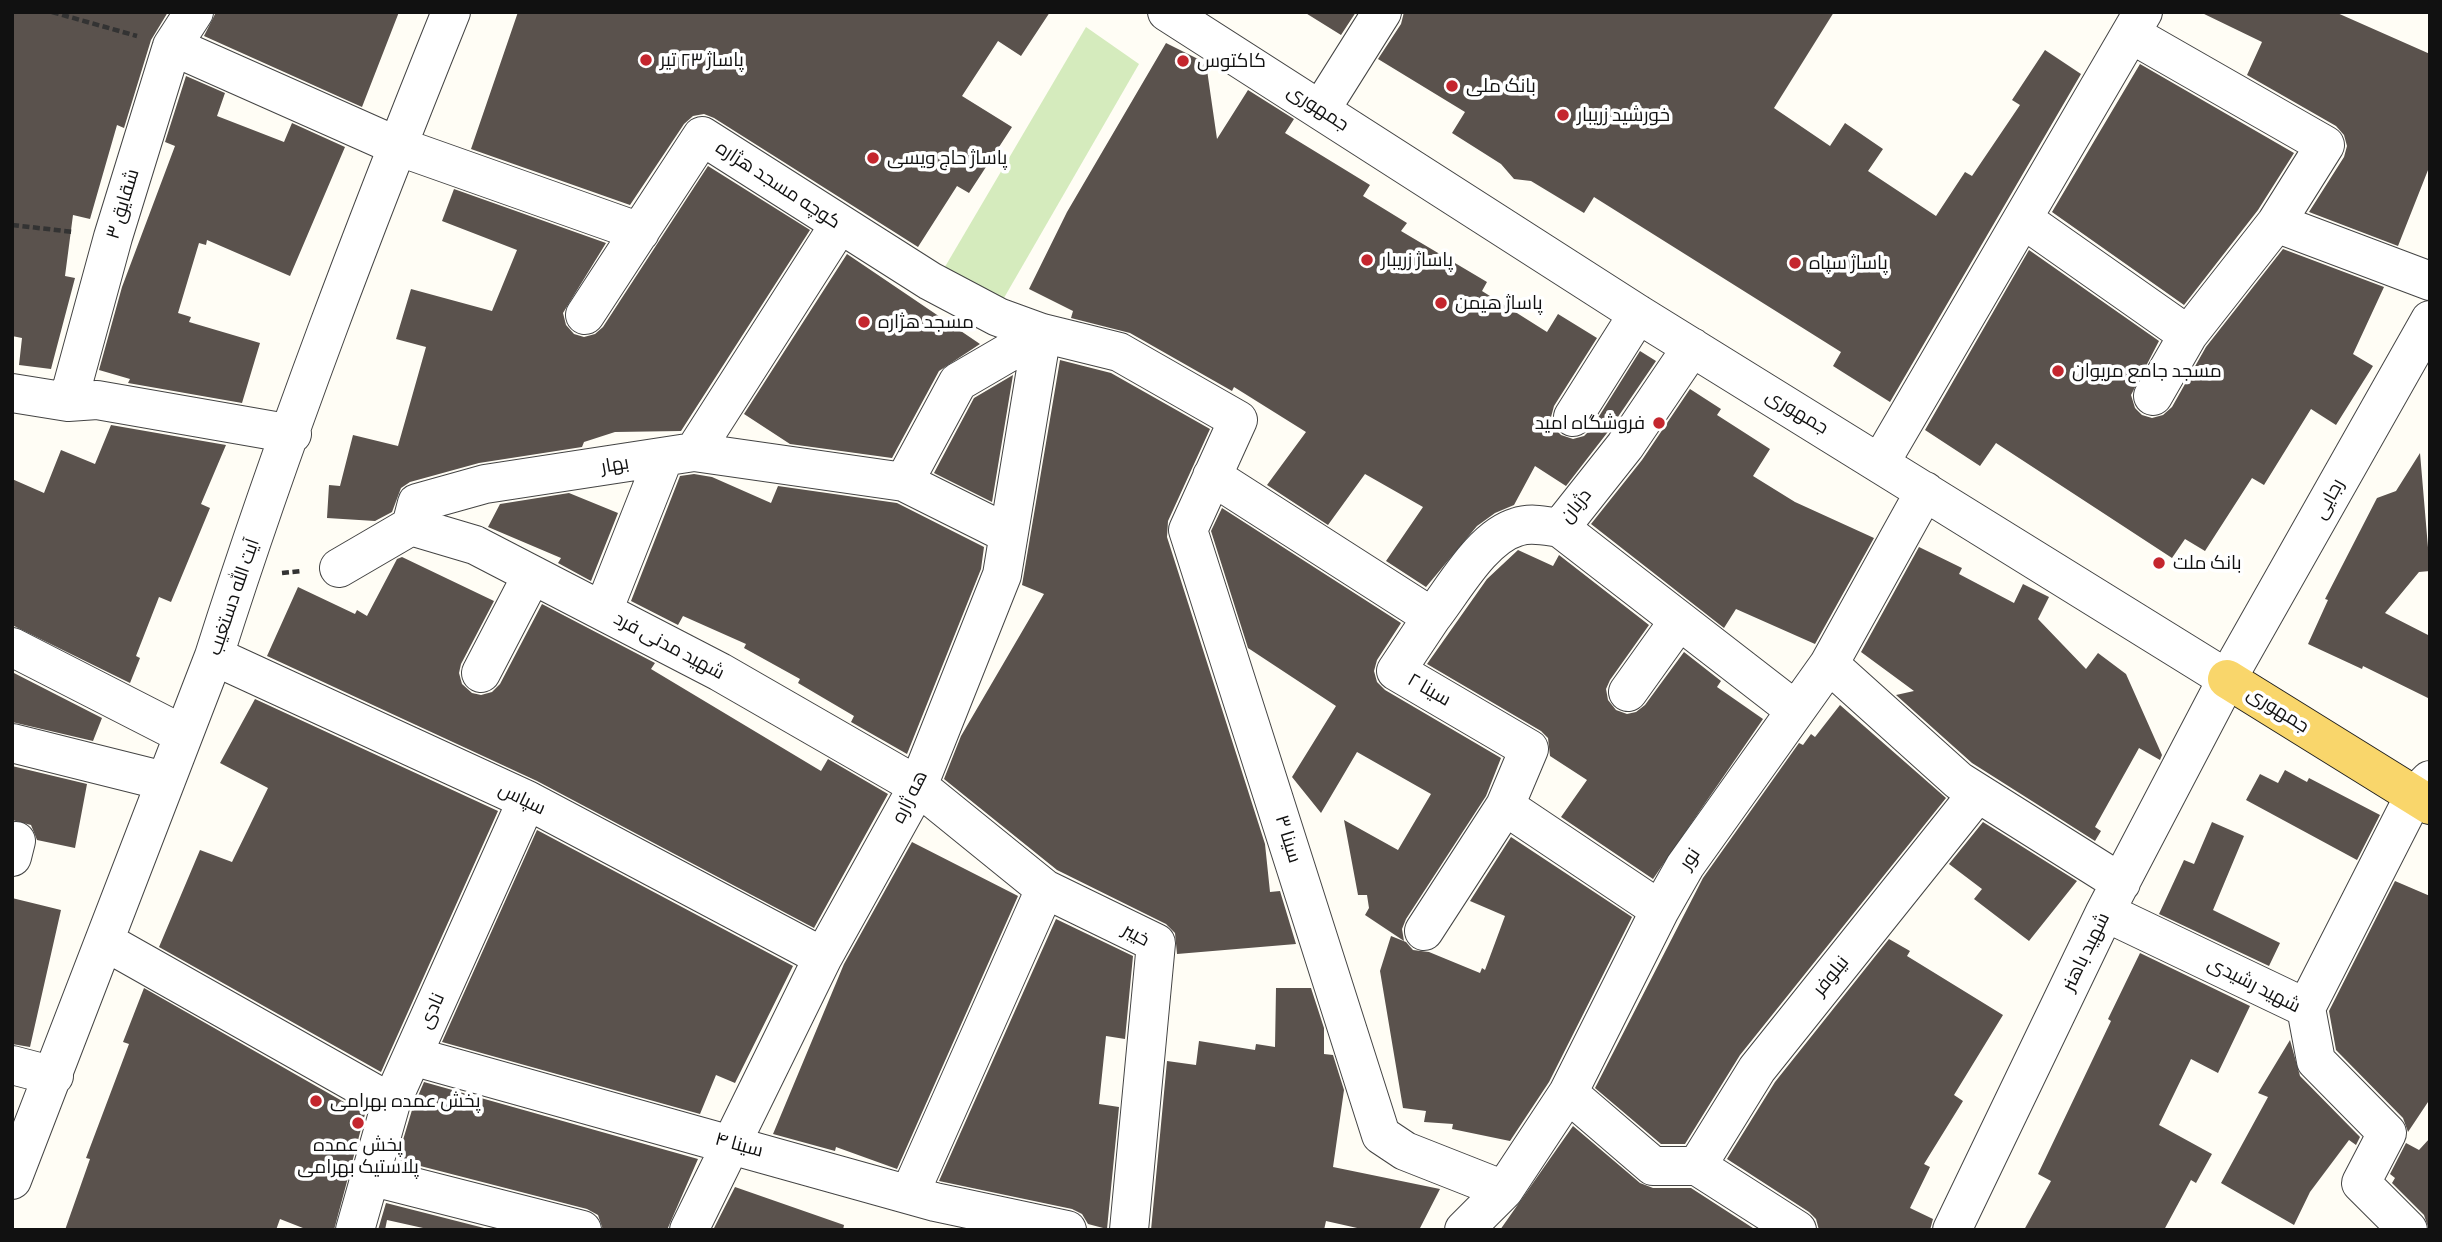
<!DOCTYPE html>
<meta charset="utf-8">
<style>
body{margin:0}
#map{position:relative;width:2442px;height:1242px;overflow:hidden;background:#fffdf5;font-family:Literata,serif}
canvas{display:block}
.frame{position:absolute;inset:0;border:14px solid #111;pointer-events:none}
</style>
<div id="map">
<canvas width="2442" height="1242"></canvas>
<div class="frame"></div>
</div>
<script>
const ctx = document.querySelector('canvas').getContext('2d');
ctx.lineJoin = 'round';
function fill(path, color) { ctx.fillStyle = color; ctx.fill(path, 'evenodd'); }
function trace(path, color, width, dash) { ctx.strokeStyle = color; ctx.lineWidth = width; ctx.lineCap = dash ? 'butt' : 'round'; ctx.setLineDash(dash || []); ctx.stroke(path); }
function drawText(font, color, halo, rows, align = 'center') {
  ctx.font = font + ' Literata,Cairo,serif'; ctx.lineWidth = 7; ctx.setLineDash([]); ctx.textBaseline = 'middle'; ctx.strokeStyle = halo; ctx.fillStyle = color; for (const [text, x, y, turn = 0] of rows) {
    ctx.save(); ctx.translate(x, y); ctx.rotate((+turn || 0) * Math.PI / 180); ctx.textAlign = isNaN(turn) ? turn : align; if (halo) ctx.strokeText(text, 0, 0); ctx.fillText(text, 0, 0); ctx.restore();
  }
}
const green = new Path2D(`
 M 1086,27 L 1139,64 L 997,310 L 939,277 Z`);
const building = new Path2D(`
 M 12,12 L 168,12 L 151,40 L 124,128 L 117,125 L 90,219 L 73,215 L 65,276 L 75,278 L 51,369 L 19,365 L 22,338 L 12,336 Z
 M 216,12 L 399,12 L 362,107 L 204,36 Z
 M 518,12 L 1050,12 L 1021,56 L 998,41 L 962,96 L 1012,127 L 969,193 L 957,186 L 918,247 L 714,118 L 704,114 L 693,116 L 684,124 L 630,205 L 471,149 Z
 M 1304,12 L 1356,12 L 1341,35 Z
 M 1404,12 L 1834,12 L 1774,108 L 1830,146 L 1845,123 L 1883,149 L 1868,171 L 1936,216 L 1965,172 L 1972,176 L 2020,105 L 2012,100 L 2045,50 L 2081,74 L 1890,402 L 1833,366 L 1841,352 L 1594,197 L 1584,213 L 1531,181 L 1514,179 L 1501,164 L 1452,133 L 1465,112 L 1378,59 L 1401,24 Z
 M 2200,12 L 2335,12 L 2430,54 L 2430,165 L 2398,246 L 2309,212 L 2344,157 L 2347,146 L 2344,135 L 2336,126 L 2247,75 L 2262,42 Z
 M 1166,43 L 1206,63 L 1217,139 L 1248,90 L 1294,119 L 1285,133 L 1370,185 L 1363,196 L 1407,223 L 1401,231 L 1487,282 L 1482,291 L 1547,332 L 1558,314 L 1597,338 L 1554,406 L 1551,417 L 1553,427 L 1561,435 L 1573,439 L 1584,436 L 1591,429 L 1640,351 L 1656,361 L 1607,433 L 1566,486 L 1535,466 L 1514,505 L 1495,513 L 1477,526 L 1426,587 L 1386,561 L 1423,507 L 1365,474 L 1328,525 L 1267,485 L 1306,432 L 1234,387 L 1232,391 L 1130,333 L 1071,318 L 1073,311 L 1029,289 L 1067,212 Z
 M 2140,64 L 2294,153 L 2258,210 L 2184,305 L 2052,212 Z
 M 186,76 L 225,93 L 217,116 L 284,142 L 292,123 L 345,147 L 290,276 L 207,240 L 206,245 L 199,243 L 178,313 L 191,317 L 189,322 L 260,343 L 242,403 L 128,383 L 130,379 L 99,370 L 122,287 L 175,146 L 165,142 Z
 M 708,166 L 810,230 L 681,431 L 615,432 L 584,442 L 582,447 L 479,463 L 410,482 L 401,488 L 392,512 L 375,521 L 327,518 L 329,485 L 340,486 L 353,435 L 398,446 L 426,347 L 396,339 L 411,289 L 492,311 L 517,250 L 442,221 L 454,189 L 606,243 L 563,313 L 566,325 L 574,334 L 584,337 L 595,334 L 603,327 Z
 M 2283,249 L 2384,287 L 2353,354 L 2373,366 L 2336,425 L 2311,409 L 2264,485 L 2252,478 L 2205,551 L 2185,539 L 2172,558 L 1996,443 L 1980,466 L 1925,430 L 2029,250 L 2159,341 L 2131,395 L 2135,408 L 2142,415 L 2152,418 L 2163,415 L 2172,407 L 2206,347 Z
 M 847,254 L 980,344 L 939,371 L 892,458 L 790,444 L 744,414 Z
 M 1060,360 L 1111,373 L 1210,429 L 1168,521 L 1167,537 L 1265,844 L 1270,892 L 1280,891 L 1296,944 L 1177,954 L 1175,933 L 1166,924 L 1057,870 L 944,779 L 961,736 L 1044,594 L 1022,585 Z
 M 1013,375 L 992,502 L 934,473 L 974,398 Z
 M 1690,389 L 1721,409 L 1717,415 L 1770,449 L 1753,476 L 1795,502 L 1874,538 L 1815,644 L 1736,609 L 1724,628 L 1591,524 L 1642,460 Z
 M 111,425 L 226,445 L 201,504 L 210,508 L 171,602 L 159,597 L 136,656 L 140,658 L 130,683 L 12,625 L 12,479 L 44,493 L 61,450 L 95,464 Z
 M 2420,453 L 2430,571 L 2419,572 L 2385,613 L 2430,636 L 2430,699 L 2363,666 L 2362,669 L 2308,644 L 2328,600 L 2325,599 L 2377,498 L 2396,491 Z
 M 694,474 L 712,477 L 771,503 L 778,486 L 897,503 L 984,547 L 981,569 L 907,754 L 851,722 L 854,716 L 798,683 L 800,679 L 744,648 L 746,644 L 683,616 L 678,625 L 631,601 L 680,476 Z
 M 569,493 L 618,513 L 591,581 L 558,563 L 561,558 L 488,527 L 500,504 Z
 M 1222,508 L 1401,623 L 1377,660 L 1374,671 L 1377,682 L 1385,690 L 1501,758 L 1486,796 L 1406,919 L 1402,929 L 1404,941 L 1365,915 L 1369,908 L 1367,895 L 1358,895 L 1344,820 L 1398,850 L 1431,794 L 1357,752 L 1321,813 L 1292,777 L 1336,706 L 1248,648 L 1211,531 Z
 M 1919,547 L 1962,568 L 1959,574 L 2014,603 L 2023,584 L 2049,597 L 2038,619 L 2086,669 L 2098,653 L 2126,674 L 2162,755 L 2160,760 L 2139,748 L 2095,827 L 2101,831 L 2095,841 L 1972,763 L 1896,695 L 1914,691 L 1861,652 Z
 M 1518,550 L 1553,566 L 1559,555 L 1649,625 L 1610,680 L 1606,689 L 1608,700 L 1616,710 L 1627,714 L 1636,712 L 1645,705 L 1684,652 L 1721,681 L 1717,687 L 1763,719 L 1653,879 L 1561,817 L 1587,780 L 1550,756 L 1548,738 L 1541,731 L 1427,664 L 1487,579 Z
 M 402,557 L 494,601 L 461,664 L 459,673 L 462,684 L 472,693 L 481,695 L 492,692 L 500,684 L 542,604 L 655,663 L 651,669 L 821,771 L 828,759 L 888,794 L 814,928 L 537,781 L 267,656 L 298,587 L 355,614 L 357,610 L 367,616 L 397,559 Z
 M 12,672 L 102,718 L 93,741 L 12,722 Z
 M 255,699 L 498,811 L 381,1072 L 159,947 L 200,850 L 232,862 L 268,788 L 220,763 Z
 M 1840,705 L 1946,798 L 1740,1055 L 1685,1144 L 1661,1144 L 1595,1088 L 1703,878 L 1799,743 L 1803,745 L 1811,734 L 1815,737 Z
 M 12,766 L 87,784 L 75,848 L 37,840 L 31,825 L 12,820 Z
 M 2285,770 L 2307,782 L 2309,778 L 2380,815 L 2357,860 L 2246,800 L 2260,774 L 2278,783 Z
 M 1983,822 L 2077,881 L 2029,941 L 1974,899 L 1982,889 L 1949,864 Z
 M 2212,822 L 2244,836 L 2213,910 L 2280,943 L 2269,966 L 2159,914 L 2184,860 L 2194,864 Z
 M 537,830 L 793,966 L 735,1083 L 716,1075 L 700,1114 L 442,1042 Z
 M 1511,837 L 1632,917 L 1549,1082 L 1510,1141 L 1452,1129 L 1453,1124 L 1424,1122 L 1426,1111 L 1403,1108 L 1380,971 L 1391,936 L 1406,942 L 1413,950 L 1429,952 L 1480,973 L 1482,968 L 1485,970 L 1505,916 L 1470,901 Z
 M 912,842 L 1018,896 L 897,1169 L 836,1147 L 835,1151 L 773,1134 L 844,964 Z
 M 2395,881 L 2430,896 L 2430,1099 L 2408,1132 L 2403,1118 L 2336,1050 L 2329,1011 Z
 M 12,898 L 61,910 L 30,1047 L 12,1044 Z
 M 1056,919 L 1133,956 L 1125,1039 L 1106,1036 L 1099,1104 L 1119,1107 L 1107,1229 L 1088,1224 L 1082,1214 L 1072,1209 L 939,1181 Z
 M 1889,939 L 1910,951 L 1907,956 L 2003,1015 L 1954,1095 L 1963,1101 L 1924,1164 L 1930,1167 L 1910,1208 L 1933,1219 L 1930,1230 L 1819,1230 L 1816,1219 L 1809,1212 L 1727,1159 L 1775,1082 Z
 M 2140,953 L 2250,1006 L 2218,1073 L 2191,1059 L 2159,1125 L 2212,1154 L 2196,1183 L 2191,1180 L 2164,1230 L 2024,1230 L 2051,1181 L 2038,1174 L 2111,1021 L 2108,1019 Z
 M 144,988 L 365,1114 L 334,1230 L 308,1230 L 280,1219 L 276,1230 L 65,1230 L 90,1159 L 86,1158 L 129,1044 L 123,1042 Z
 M 1276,988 L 1311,988 L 1324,1028 L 1324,1054 L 1333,1055 L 1344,1090 L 1333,1167 L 1440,1189 L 1419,1230 L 1366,1230 L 1326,1221 L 1324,1230 L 1151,1230 L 1167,1061 L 1196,1065 L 1199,1041 L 1255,1050 L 1256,1044 L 1275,1047 Z
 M 2290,1040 L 2300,1076 L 2360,1137 L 2356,1145 L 2349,1140 L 2310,1192 L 2294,1225 L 2221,1183 L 2268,1097 L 2258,1093 Z
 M 424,1082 L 698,1159 L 667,1230 L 603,1230 L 598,1215 L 587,1209 L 397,1160 L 412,1110 Z
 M 1573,1126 L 1640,1183 L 1653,1188 L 1691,1188 L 1756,1230 L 1500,1230 Z
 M 2430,1138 L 2430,1230 L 2429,1230 L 2424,1215 L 2392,1183 L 2395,1178 L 2390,1174 L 2406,1143 L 2419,1150 Z
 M 735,1187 L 844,1225 L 843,1230 L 713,1230 Z
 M 386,1203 L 492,1230 L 432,1230 L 387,1220 L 385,1230 L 378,1230 Z`);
const path = new Path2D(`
 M 52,12 L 137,36
 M 12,225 L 74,232
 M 282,573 L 301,571`);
const minor = new Path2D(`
 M 1167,12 L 1638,314 L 2227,679
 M 2131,34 L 2325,145 L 2276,223 L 2188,335 L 2153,396
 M 172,46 L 397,146 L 640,232
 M 1321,109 L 1382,12
 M 2023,219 L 2188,335
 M 2276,223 L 2430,281
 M 585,315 L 702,136 L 930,281 L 998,317 L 1042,333 L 1119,352 L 1238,420 L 1188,530 L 1381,1135 L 1405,1151 L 1504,1190
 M 12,393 L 68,402 L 97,400 L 292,434
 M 68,402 L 113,237 L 172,46 L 194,12
 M 1573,417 L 1638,314
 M 694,452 L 839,225
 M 1880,463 L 2143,12
 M 1212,476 L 1432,617 L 1396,671 L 1529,749 L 1505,806 L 1660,910
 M 904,482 L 958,382 L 1042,333
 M 411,526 L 475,545 L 720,672 L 918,786 L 1045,889 L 1156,943 L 1129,1230
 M 1560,528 L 1795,710
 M 339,568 L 411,526 L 417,503 L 485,484 L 694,452 L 904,482 L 1008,534
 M 603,611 L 664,457
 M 1432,617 C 1454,589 1482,537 1517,527 C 1531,522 1546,526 1560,528 L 1625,446 L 1692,347
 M 12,647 L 182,734
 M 214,656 L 527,800 L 823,957
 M 1829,664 L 1959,781 L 2121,883
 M 481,673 L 532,575
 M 1628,692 L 1678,622
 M 12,743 L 164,781
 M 12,857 L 16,841
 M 2105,912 L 2306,1008
 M 1424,931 L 1505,806
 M 106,942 L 391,1103
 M 2306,1008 L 2316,1061 L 2387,1133 L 2361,1183 L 2408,1230
 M 2306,1008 L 2414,796 L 2430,780
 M 412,1056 L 935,1202 L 1067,1230
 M 12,1065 L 54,1076
 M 1568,1093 L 1653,1166 L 1697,1166 L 1797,1230
 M 1697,1166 L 1757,1069 L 1977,794
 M 370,1176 L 582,1230
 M 12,1180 L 214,656 C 283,439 366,223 451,12
 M 910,1193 L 1045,889
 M 355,1230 L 391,1103 L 527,800
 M 689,1230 L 823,957 L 918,786 L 1002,575 L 1042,333
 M 1464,1230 L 1504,1190 L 1568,1093 L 1660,910 L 1685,866 L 1829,664 L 1925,491
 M 1952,1230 L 2105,912 L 2227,679 L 2430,320`);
const major = new Path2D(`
 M 2227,679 L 2430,805`);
const markers = [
 [646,60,7,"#c4262e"],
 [1183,61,7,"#c4262e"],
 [1452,86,7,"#c4262e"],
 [1563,115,7,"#c4262e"],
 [873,158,7,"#c4262e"],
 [1367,260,7,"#c4262e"],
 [1795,263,7,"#c4262e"],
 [1441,303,7,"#c4262e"],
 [864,322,7,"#c4262e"],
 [2058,371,7,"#c4262e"],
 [1659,423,7,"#c4262e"],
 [2159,563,7,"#c4262e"],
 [316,1101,7,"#c4262e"],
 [358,1123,7,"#c4262e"]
];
const poiNames = [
 ["پاساژ ۲۳ تیر",660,60],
 ["کاکتوس",1197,61],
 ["بانک ملی",1466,86],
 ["خورشید زریبار",1577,115],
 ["پاساژ حاج ویسی",887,158],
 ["پاساژ زریبار",1381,260],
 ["پاساژ سپاه",1809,263],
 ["پاساژ هیمن",1455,303],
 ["مسجد هژاره",878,322],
 ["مسجد جامع مریوان",2072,371],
 ["فروشگاه امید",1645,423,"right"],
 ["بانک ملت",2173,563],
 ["پخش عمده بهرامی",330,1101],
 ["پخش عمده",358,1145,"center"],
 ["پلاستیک بهرامی",358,1167,"center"]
];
const streetNames = [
 ["جمهوری",1318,108,33],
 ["کوچه مسجد هژاره",778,185,33],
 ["شقایق ۳",123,204,-73],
 ["جمهوری",1797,412,31],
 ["بهار",615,465,-10],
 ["رجایی",2329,499,-61],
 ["دژبان",1576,506,-51],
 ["آیت الله دستغیب",234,597,-71],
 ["شهید مدنی فرد",669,646,28],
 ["سینا ۲",1429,690,30],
 ["جمهوری",2278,710,32],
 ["هه ژاره",910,797,-63],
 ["سپاس",522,799,26],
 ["سینا ۳",1288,839,73],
 ["نور",1690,859,-56],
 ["خیبر",1136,935,29],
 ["شهید باهنر",2086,952,-64],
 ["نیلوفر",1831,976,-51],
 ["شهید رشیدی",2254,985,27],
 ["نادی",432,1011,-66],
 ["سینا ۴",739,1145,15]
];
fill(green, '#d5ebbd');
fill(building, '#5a524d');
trace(minor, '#444', 40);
trace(major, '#222', 40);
trace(path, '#333', 4.5, [7, 3.5]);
trace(minor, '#fff', 38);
trace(major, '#f9d66b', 38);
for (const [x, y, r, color] of markers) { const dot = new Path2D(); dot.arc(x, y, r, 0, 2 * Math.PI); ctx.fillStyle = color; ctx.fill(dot); trace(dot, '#fff', 2.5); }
drawText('19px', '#111', '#fff', poiNames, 'left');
drawText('19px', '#111', '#fff', streetNames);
</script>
